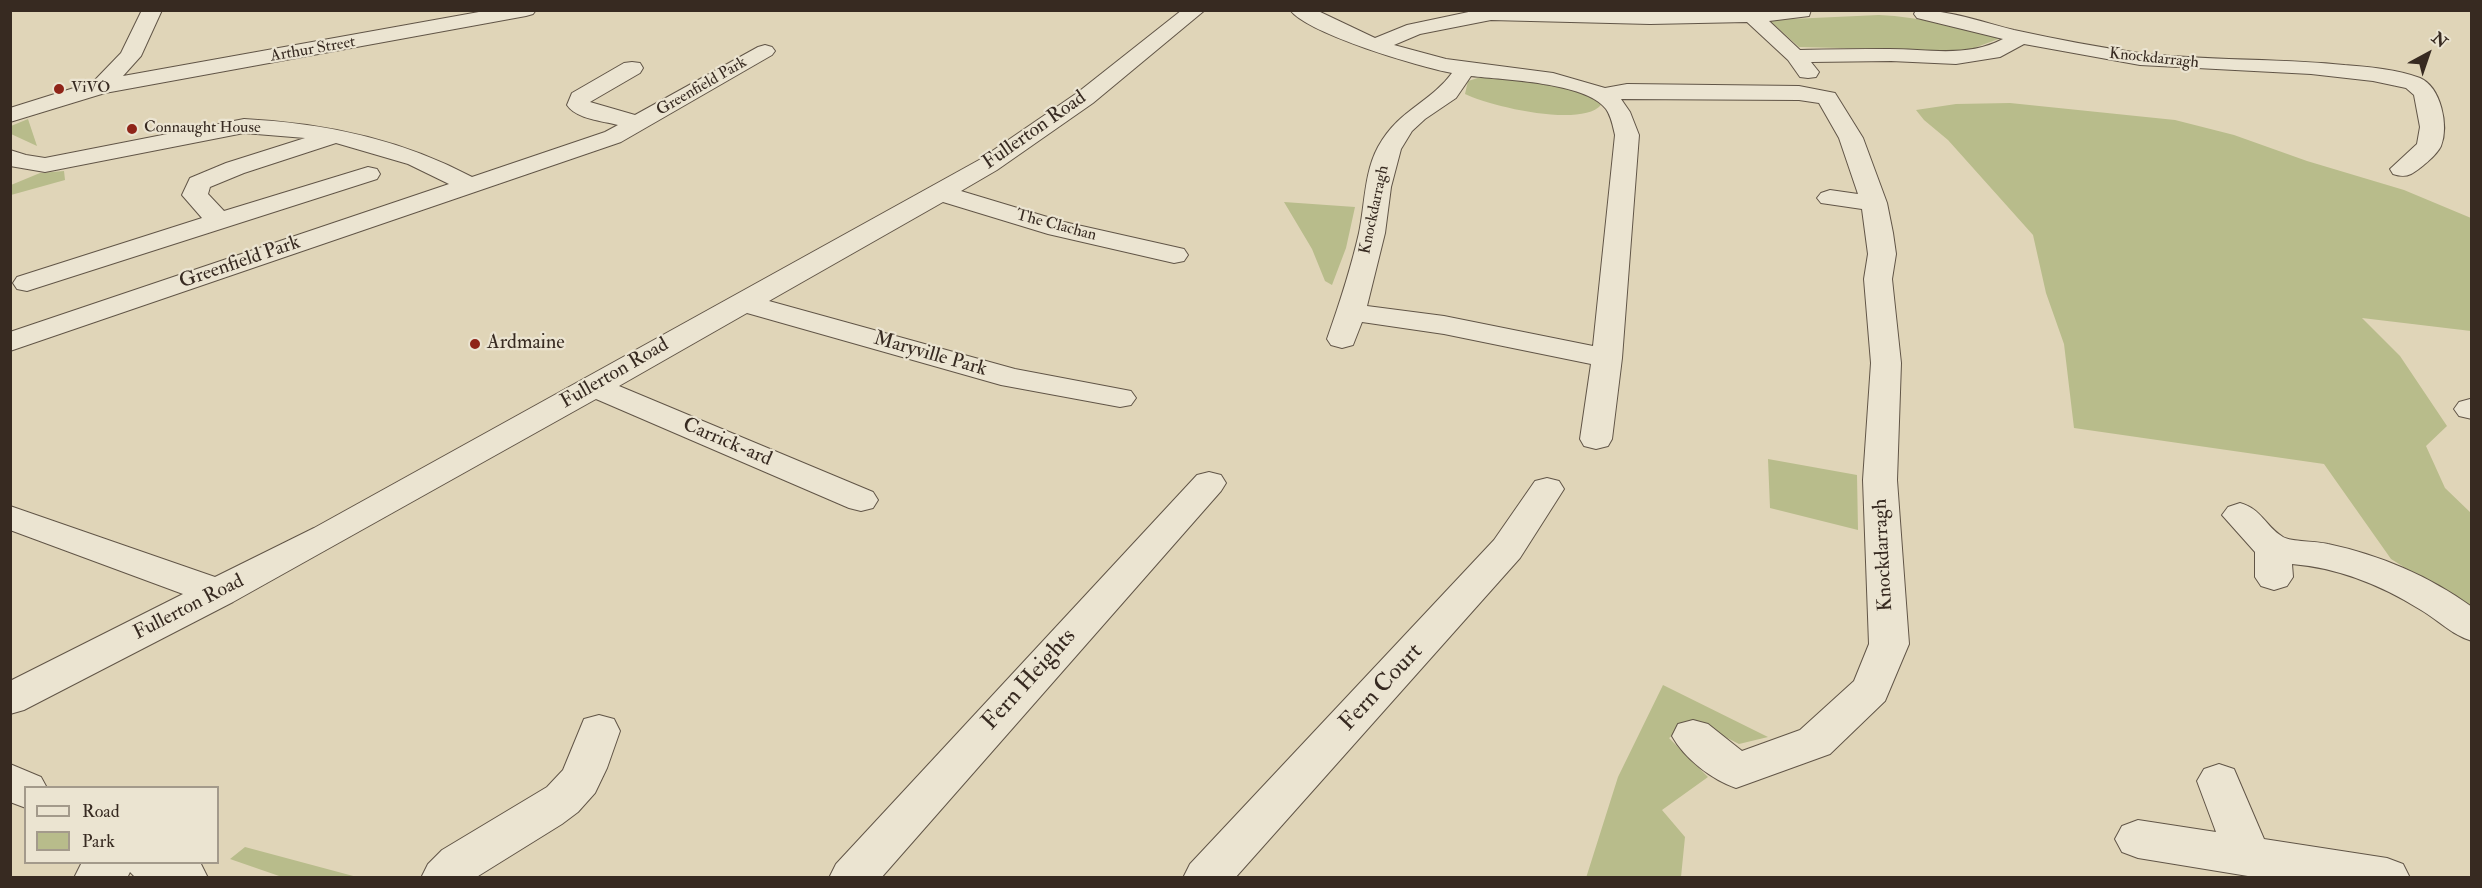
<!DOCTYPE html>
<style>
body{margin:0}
#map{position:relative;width:2482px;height:888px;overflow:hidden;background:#e0d5b8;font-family:"IM FELL Double Pica",serif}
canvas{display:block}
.frame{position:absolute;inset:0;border:12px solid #372a21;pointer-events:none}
.legend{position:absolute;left:24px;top:786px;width:195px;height:78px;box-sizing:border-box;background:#ebe4d1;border:2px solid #a39a8b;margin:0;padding:8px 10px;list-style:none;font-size:18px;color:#372a21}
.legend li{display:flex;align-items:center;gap:12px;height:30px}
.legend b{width:30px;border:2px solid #a39a8b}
.north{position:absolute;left:2398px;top:24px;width:60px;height:60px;-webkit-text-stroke:4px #ebe4d1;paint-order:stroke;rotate:40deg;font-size:16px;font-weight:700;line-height:24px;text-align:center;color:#372a21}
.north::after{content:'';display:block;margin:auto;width:21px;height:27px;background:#372a21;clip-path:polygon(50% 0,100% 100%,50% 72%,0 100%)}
</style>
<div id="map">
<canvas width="2482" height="888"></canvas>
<div class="frame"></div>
<ul class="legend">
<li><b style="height:8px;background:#ebe4d1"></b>Road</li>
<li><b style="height:16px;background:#b8bc8b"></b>Park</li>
</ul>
<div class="north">N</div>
</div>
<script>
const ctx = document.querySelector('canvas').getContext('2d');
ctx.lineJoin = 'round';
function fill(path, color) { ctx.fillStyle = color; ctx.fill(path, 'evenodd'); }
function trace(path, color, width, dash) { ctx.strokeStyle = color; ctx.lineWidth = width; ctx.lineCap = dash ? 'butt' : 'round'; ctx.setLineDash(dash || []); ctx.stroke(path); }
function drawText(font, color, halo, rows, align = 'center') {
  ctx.font = font + ' "IM FELL Double Pica",serif'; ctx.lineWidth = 4.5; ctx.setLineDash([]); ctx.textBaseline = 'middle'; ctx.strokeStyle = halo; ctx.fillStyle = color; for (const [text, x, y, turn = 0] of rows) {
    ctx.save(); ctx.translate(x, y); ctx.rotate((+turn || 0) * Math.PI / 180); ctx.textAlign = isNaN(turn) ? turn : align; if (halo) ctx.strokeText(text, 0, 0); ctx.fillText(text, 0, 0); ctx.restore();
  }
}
const green = new Path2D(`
 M 1879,15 C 1921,17 1961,27 2001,38 L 1966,51 L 1799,47 L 1769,20 Z
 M 1481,77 C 1514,79 1576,81 1601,105 C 1581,128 1489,106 1465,94 L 1468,81 Z
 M 2010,103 L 2175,120 L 2234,135 L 2307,161 L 2404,190 L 2471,218 L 2471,331 L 2362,318 L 2400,356 L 2447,426 L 2426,446 L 2445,488 L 2471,513 L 2471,609 L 2391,559 L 2324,464 L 2074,428 L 2064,344 L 2046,293 L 2033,235 L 1948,140 L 1924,120 L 1916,110 L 1956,104 Z
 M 28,119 L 37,146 L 11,134 L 11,126 Z
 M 64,171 L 65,180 L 11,195 L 11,185 L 40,173 Z
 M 1284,202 L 1355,207 L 1346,248 L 1332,285 L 1325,281 L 1312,249 Z
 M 1768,459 L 1857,475 L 1858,530 L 1770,508 Z
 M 1663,685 L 1768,737 L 1739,744 L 1694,721 L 1669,738 L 1708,777 L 1662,810 L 1685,837 L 1681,877 L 1586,878 L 1618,777 Z
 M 245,847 L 357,877 L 282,877 L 230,859 Z`);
const minor = new Path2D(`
 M 142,10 L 162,10 L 141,56 L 123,76 L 490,10 L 536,10 L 533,14 L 526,16 L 105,93 L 10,122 L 10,108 L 93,82 L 121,53 Z
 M 1182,10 L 1205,10 L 1093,103 L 997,170 L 961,191 L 1064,222 L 1184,249 L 1188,255 L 1184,261 L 1174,263 L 1048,234 L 943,202 L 769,301 L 1015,369 L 1131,391 L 1136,398 L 1131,405 L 1120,407 L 1001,385 L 747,313 L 619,386 L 873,492 L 878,500 L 873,508 L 861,511 L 849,508 L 596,399 L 233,602 L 24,710 L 10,714 L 10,681 L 183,594 L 10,530 L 10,506 L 215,577 L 314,528 L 979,160 L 1077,93 Z
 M 1290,10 L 1316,10 L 1375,38 L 1407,25 L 1478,10 L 1811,10 L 1809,16 L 1769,21 L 1800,50 C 1830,49 1859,49 1889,49 C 1927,49 1968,58 2003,39 L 1917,18 L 1914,14 L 1916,10 C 1949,10 1982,22 2014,30 C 2055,39 2098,47 2139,53 C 2207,61 2276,58 2344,65 C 2368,67 2397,69 2420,78 C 2441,87 2449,126 2441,146 C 2437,155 2419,170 2411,174 C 2405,177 2399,176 2393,174 L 2390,169 L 2417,144 L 2420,127 L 2414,95 L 2406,88 L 2373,81 L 2311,74 L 2140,65 L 2024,44 L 2000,57 L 1956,64 L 1891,61 L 1811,62 L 1819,72 L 1816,77 L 1808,78 L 1800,77 L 1788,60 L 1747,22 L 1650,24 L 1491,20 L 1420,34 L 1394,45 L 1446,59 L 1553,73 L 1605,88 L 1627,84 L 1799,86 L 1835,93 L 1863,138 L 1887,203 L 1893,233 L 1896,254 L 1892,279 L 1901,363 L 1897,480 L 1909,644 L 1885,701 L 1830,754 L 1736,788 C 1712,780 1684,758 1672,736 L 1678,724 L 1693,720 L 1708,724 L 1742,751 L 1800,730 L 1854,681 L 1869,644 L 1863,480 L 1871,363 L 1864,279 L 1868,254 L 1862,209 L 1821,203 L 1817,198 L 1821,193 L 1830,190 L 1858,194 L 1839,138 L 1819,103 L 1799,100 L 1621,99 L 1630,112 L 1639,135 L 1622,358 L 1612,439 L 1608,446 L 1596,449 L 1584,446 L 1580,439 L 1591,364 L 1444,334 L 1362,322 L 1353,345 L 1342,348 L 1331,345 L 1327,339 C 1339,305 1351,268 1359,233 C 1365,205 1364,173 1378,147 C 1399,109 1429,104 1452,73 C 1420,67 1308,34 1290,10 ZM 1471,76 C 1503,80 1586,82 1606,109 C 1611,116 1613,126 1615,135 L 1593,346 L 1444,316 L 1367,306 L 1385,233 L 1391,187 L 1401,149 L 1412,131 L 1425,119 L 1456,98 Z
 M 765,45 L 772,47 L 775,51 L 772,55 L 621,142 L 10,351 L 10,332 L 449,184 L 408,164 L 336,143 L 244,173 L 210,187 L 208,194 L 224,211 L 368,167 L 377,169 L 380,174 L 377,179 L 27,291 L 17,289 L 13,283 L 17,277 L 202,218 L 182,195 L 190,178 L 226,163 L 305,138 L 244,133 L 45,172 L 10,166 L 10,150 L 26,155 L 45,158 L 244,119 C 324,123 401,139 472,177 L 605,132 L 618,125 C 603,121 576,119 567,105 L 572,93 L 624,63 L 632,62 L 640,63 L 643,68 L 640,73 L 590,102 L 635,115 L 758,47 Z
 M 2470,399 L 2472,419 L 2459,416 L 2454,409 L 2459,402 Z
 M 1209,472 L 1221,475 L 1226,483 L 1221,491 L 881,878 L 829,878 L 836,864 L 1197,475 Z
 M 1547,478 L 1559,481 L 1564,489 L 1520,558 L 1235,878 L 1183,878 L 1190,864 L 1494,540 L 1535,481 Z
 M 2240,503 C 2262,509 2265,526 2283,537 C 2291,542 2317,541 2328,544 C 2380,555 2429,576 2472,607 L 2472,641 C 2452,635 2438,620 2421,610 C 2381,585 2339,568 2292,564 L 2293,577 L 2287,586 L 2274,590 L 2261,586 L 2255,577 L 2255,552 L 2222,515 L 2228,507 Z
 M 599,715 L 614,719 L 620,731 L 607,768 L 595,793 L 578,812 L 562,824 L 475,878 L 421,878 L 428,864 L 442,850 L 547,787 L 563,770 L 584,719 Z
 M 10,764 L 41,777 L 47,788 L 26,788 L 26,808 L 10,802 Z
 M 2219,764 L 2234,769 L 2264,839 L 2387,858 L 2403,864 L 2410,878 L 2260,878 L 2138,858 L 2122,852 L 2115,839 L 2122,826 L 2138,820 L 2216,832 L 2197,781 L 2204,769 Z
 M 82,862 L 198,862 L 201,864 L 208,878 L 136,878 L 130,872 L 127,878 L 74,878 Z`);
const markers = [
 [59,89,6,"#8f2418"],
 [132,129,6,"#8f2418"],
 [475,344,6,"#8f2418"]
];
const farStreetnames = [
 ["Arthur Street",313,50,-10],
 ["Knockdarragh",2154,59,6],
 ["Greenfield Park",702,87,-30],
 ["Knockdarragh",1375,210,-78],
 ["The Clachan",1056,226,15]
];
const farPoinames = [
 ["ViVO",71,89],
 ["Connaught House",144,129]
];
const streetNames = [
 ["Fullerton Road",1035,131,-35],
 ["Greenfield Park",240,263,-19],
 ["Maryville Park",930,355,16],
 ["Fullerton Road",615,374,-30],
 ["Carrick-ard",727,443,23],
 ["Knockdarragh",1884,555,-93],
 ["Fullerton Road",189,608,-27]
];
const poiNames = [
 ["Ardmaine",487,344]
];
const nearStreetnames = [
 ["Fern Heights",1030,680,-48],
 ["Fern Court",1382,688,-47]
];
fill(green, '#b8bc8b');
trace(minor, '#615547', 2);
fill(minor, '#ebe4d1');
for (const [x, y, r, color] of markers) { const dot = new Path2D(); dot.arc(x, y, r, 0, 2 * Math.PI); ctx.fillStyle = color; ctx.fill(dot); trace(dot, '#ebe4d1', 2); }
drawText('16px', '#372a21', '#ebe4d1', farStreetnames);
drawText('16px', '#372a21', '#ebe4d1', farPoinames, 'left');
drawText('20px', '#372a21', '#ebe4d1', streetNames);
drawText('20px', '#372a21', '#ebe4d1', poiNames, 'left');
drawText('24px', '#372a21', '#ebe4d1', nearStreetnames);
</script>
